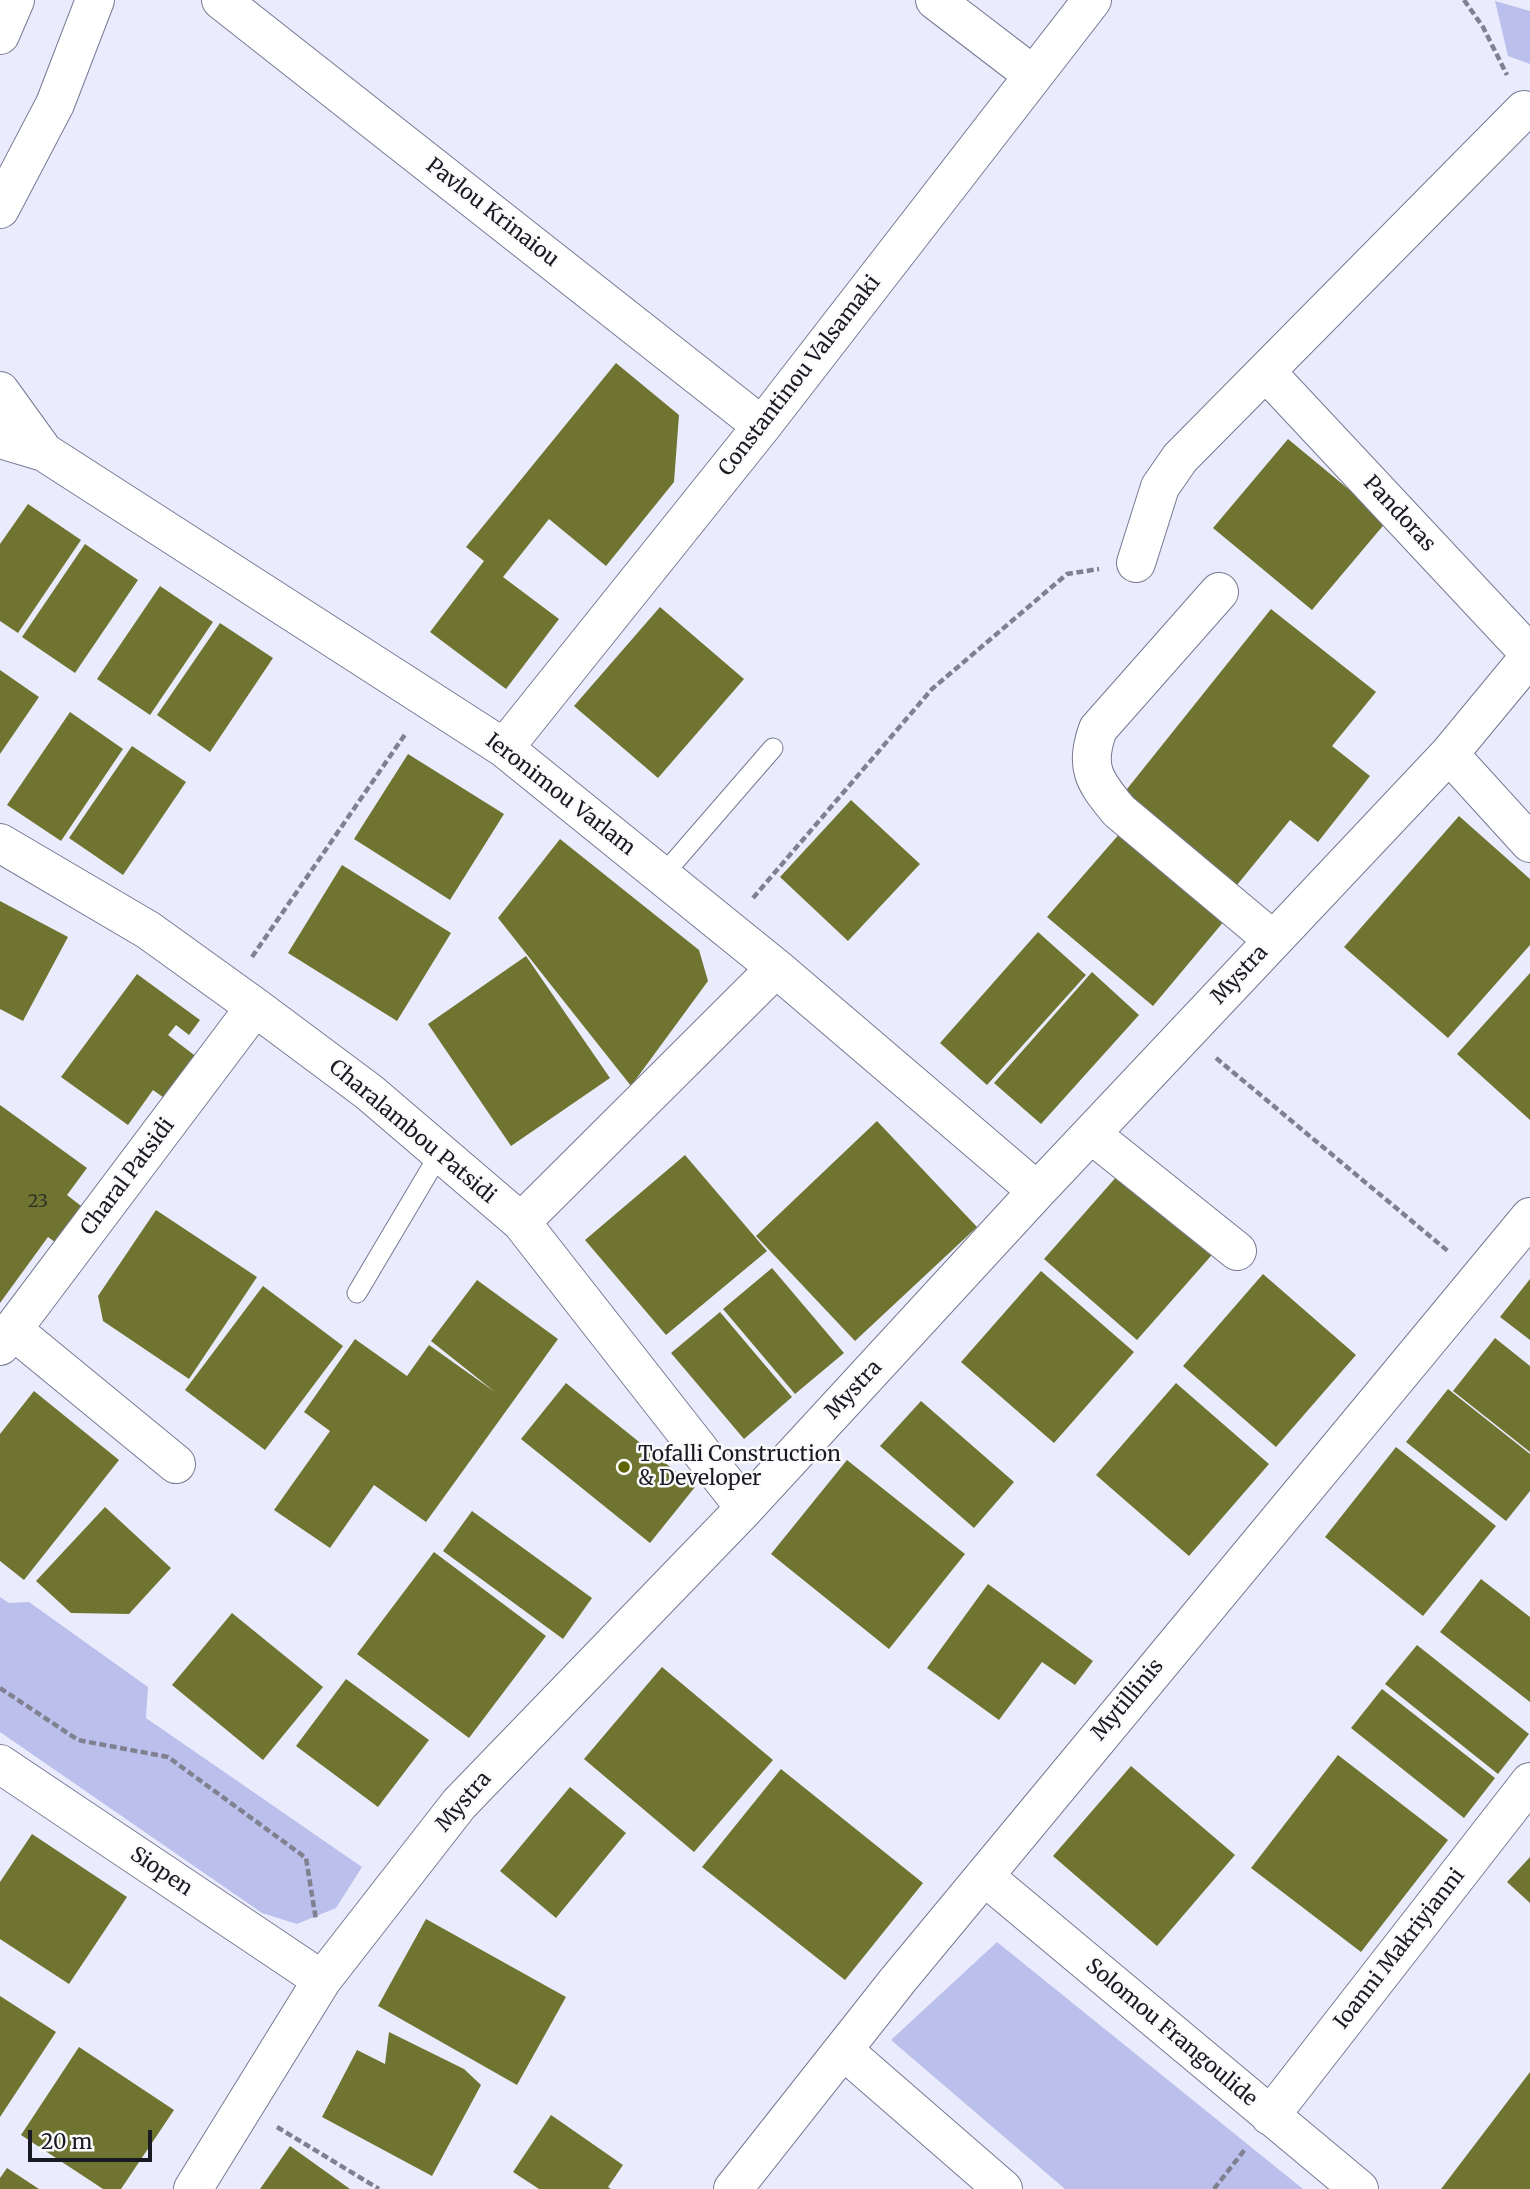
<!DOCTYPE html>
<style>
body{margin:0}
#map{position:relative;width:1530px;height:2189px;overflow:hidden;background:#eaecfe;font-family:Merriweather,serif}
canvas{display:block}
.scale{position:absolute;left:28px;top:2130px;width:124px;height:32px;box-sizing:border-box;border:4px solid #1a1a25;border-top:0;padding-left:9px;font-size:21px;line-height:24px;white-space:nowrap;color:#1a1a25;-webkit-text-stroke:5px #fbfbfb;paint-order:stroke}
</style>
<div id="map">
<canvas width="1530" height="2189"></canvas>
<div class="scale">20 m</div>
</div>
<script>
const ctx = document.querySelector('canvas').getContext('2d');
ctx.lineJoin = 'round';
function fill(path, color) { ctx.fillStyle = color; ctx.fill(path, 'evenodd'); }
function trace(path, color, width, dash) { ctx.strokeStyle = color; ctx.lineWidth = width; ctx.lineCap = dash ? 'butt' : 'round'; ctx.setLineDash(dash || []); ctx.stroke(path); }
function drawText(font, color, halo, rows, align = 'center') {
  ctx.font = font + ' Merriweather,serif'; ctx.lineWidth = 5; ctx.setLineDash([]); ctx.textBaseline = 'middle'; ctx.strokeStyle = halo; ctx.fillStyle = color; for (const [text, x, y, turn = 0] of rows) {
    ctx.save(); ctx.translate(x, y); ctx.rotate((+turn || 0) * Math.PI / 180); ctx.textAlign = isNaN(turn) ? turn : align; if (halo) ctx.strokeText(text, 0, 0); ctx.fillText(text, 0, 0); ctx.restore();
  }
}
const green = new Path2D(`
 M 1495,1 L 1530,11 L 1530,64 L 1508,56 Z
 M 0,1597 L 9,1603 L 29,1602 L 148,1687 L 146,1718 L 362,1867 L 336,1908 L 297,1924 L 262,1913 L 0,1732 Z
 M 997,1942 L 1303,2189 L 1065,2189 L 891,2040 Z`);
const building = new Path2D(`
 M 616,363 L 679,415 L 674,482 L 606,566 L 549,519 L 503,577 L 559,619 L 506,689 L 430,632 L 484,561 L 466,547 Z
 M 1288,439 L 1387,521 L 1312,610 L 1213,528 Z
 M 28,504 L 81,540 L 18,633 L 0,621 L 0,544 Z
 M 85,544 L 138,580 L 75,673 L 22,637 Z
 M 160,586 L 213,622 L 150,715 L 97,679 Z
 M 660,607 L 744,679 L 658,778 L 574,706 Z
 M 1271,609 L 1376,692 L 1332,746 L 1370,776 L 1318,842 L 1290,820 L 1237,885 L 1123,794 Z
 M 220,623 L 273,658 L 210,752 L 157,715 Z
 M 0,670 L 39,697 L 0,754 Z
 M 70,712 L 123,749 L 61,841 L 7,805 Z
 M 132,746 L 186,782 L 123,875 L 69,838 Z
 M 408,754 L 504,814 L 450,900 L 354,839 Z
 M 851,800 L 920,864 L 848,941 L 780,877 Z
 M 1459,816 L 1530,879 L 1530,945 L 1448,1038 L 1344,947 Z
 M 1128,824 L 1230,914 L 1153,1006 L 1047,917 Z
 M 560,839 L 699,950 L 708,981 L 631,1086 L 498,918 Z
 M 342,865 L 451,933 L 397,1021 L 288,953 Z
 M 0,901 L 68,937 L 23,1021 L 0,1009 Z
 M 1038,932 L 1086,975 L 987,1085 L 940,1043 Z
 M 526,956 L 610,1078 L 511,1146 L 428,1024 Z
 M 1092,972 L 1139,1015 L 1041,1124 L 994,1083 Z
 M 1530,973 L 1530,1120 L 1457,1054 Z
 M 137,974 L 200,1020 L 189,1035 L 176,1025 L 168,1035 L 198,1058 L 167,1100 L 153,1090 L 128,1125 L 61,1077 Z
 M 0,1105 L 87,1168 L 67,1195 L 85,1209 L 59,1245 L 48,1237 L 0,1303 Z
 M 877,1121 L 977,1227 L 855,1341 L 756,1236 Z
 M 685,1155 L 767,1251 L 666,1335 L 585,1240 Z
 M 1125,1167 L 1218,1248 L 1137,1340 L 1044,1259 Z
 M 156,1210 L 257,1277 L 189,1379 L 103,1321 L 98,1296 Z
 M 772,1268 L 844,1353 L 795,1394 L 723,1309 Z
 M 1041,1271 L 1134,1352 L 1054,1443 L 961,1362 Z
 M 1263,1274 L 1356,1355 L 1276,1447 L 1183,1366 Z
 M 1530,1279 L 1530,1340 L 1500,1317 Z
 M 477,1280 L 558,1339 L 426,1522 L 374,1485 L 330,1548 L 274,1510 L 330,1431 L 304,1412 L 355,1339 L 407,1376 L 429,1345 L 495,1392 L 431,1341 Z
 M 263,1286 L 343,1346 L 265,1450 L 185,1390 Z
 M 720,1312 L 792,1397 L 744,1439 L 671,1353 Z
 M 1495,1338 L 1530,1366 L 1530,1452 L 1453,1391 Z
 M 566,1383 L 695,1487 L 650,1543 L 521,1439 Z
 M 1176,1383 L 1269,1464 L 1189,1556 L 1096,1475 Z
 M 1448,1389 L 1530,1454 L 1530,1491 L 1506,1521 L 1406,1442 Z
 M 34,1391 L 119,1460 L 24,1580 L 0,1561 L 0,1434 Z
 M 921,1401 L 1014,1482 L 974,1528 L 880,1446 Z
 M 1396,1447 L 1496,1526 L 1423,1616 L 1325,1537 Z
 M 847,1460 L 965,1554 L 889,1649 L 771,1554 Z
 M 105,1507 L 171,1568 L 129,1614 L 71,1613 L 36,1581 Z
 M 472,1511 L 592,1598 L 563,1639 L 443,1551 Z
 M 434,1552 L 546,1636 L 469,1738 L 357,1654 Z
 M 1481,1579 L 1530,1617 L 1530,1702 L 1440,1632 Z
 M 988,1584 L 1093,1661 L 1075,1685 L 1042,1662 L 999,1720 L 927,1668 Z
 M 232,1613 L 323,1687 L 263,1760 L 172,1685 Z
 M 1417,1645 L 1529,1734 L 1498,1774 L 1385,1684 Z
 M 662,1667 L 773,1760 L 694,1852 L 584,1759 Z
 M 346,1679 L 429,1740 L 378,1807 L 296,1746 Z
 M 1382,1689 L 1495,1778 L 1464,1818 L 1351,1728 Z
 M 1338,1755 L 1448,1840 L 1361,1952 L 1251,1868 Z
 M 1131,1766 L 1235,1855 L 1157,1946 L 1053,1856 Z
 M 781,1769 L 923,1883 L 845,1980 L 702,1867 Z
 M 570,1787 L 626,1833 L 556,1918 L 500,1871 Z
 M 32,1834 L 127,1897 L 69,1984 L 0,1939 L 0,1882 Z
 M 1530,1857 L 1530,1903 L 1507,1882 Z
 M 426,1919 L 566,1997 L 517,2085 L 378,2006 Z
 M 0,1996 L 56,2032 L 0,2117 Z
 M 389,2032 L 464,2069 L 481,2085 L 432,2176 L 322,2117 L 357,2050 L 385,2064 Z
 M 79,2047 L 174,2110 L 121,2189 L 103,2189 L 21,2135 Z
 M 1530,2072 L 1530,2189 L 1441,2189 Z
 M 551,2115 L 623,2165 L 608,2187 L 611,2189 L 539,2189 L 513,2172 Z
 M 290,2146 L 350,2189 L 260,2189 Z
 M 7,2168 L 39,2189 L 0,2189 L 0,2178 Z`);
const path = new Path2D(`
 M 1464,0 L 1483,27 L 1507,75
 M 753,898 L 932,689 L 1067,574 L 1099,569
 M 252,957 L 406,733
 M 1216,1058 L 1449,1252
 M 0,1688 L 78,1740 L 168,1757 L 306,1858 L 316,1920
 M 277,2127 L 379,2189
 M 1214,2189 L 1246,2148`);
const lane = new Path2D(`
 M 662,876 L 773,748
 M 357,1293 L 440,1153`);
const street = new Path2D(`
 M 221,0 L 762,426
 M 935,0 L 1033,75
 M 1267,373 L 1530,654
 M 0,391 L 44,452
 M 0,439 L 44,452 L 504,748 L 776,968 L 1037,1191
 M 1136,563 L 1160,487 L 1180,458 L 1524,110
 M 1219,592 L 1098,729 C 1084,767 1094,781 1119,811 L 1273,940
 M 504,748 L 762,426 L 1092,0
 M 1449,754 L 1530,843
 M 0,843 L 148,930 L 255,1007 L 369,1092 L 521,1222 L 745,1508
 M 1091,1134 L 1237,1251
 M 521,1222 L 776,968
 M 14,1331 L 176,1464
 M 0,1346 L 255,1007
 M 0,1764 L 322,1980
 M 984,1876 L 1359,2189
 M 843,2050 L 1003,2189
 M 1270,2116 L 1530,1782
 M 193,2189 L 322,1980 L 459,1804 L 745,1508 L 1037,1191 L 1449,754 L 1530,656
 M 733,2189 L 898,1980 L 1530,1217`);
const secondary = new Path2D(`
 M 0,35 L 15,0
 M 0,209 L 55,104 L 95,0`);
const markers = [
 [624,1467,7,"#5e6400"]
];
const numberNames = [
 ["23",38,1202]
];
const streetNames = [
 ["Pavlou Krinaiou",492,213,38],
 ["Constantinou Valsamaki",800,376,-52],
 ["Pandoras",1399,514,47],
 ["Ieronimou Varlam",560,795,38],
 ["Mystra",1240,975,-47],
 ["Charalambou Patsidi",412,1132,40],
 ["Charal Patsidi",128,1177,-53],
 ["Mystra",854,1390,-47],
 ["Mytillinis",1128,1700,-50],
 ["Mystra",464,1802,-49],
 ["Siopen",161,1872,34],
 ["Ioanni Makriyianni",1400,1949,-52],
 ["Solomou Frangoulide",1171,2033,40]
];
const poiNames = [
 ["Tofalli Construction",638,1455],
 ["& Developer",638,1479]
];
fill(green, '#bbbfeb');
fill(building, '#6f7531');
trace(lane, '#777993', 21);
trace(street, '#777993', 40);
trace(secondary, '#777993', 40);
trace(path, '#808190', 4.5, [7, 3.5]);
trace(lane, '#fff', 19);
trace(street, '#fff', 38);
trace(secondary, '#fff', 38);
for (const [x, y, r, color] of markers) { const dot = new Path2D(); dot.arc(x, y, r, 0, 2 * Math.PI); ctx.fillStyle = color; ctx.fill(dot); trace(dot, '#fbfbfb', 2.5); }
drawText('18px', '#2f3128', null, numberNames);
drawText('21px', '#1a1a25', '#fbfbfb', streetNames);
drawText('21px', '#1a1a25', '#fbfbfb', poiNames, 'left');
</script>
